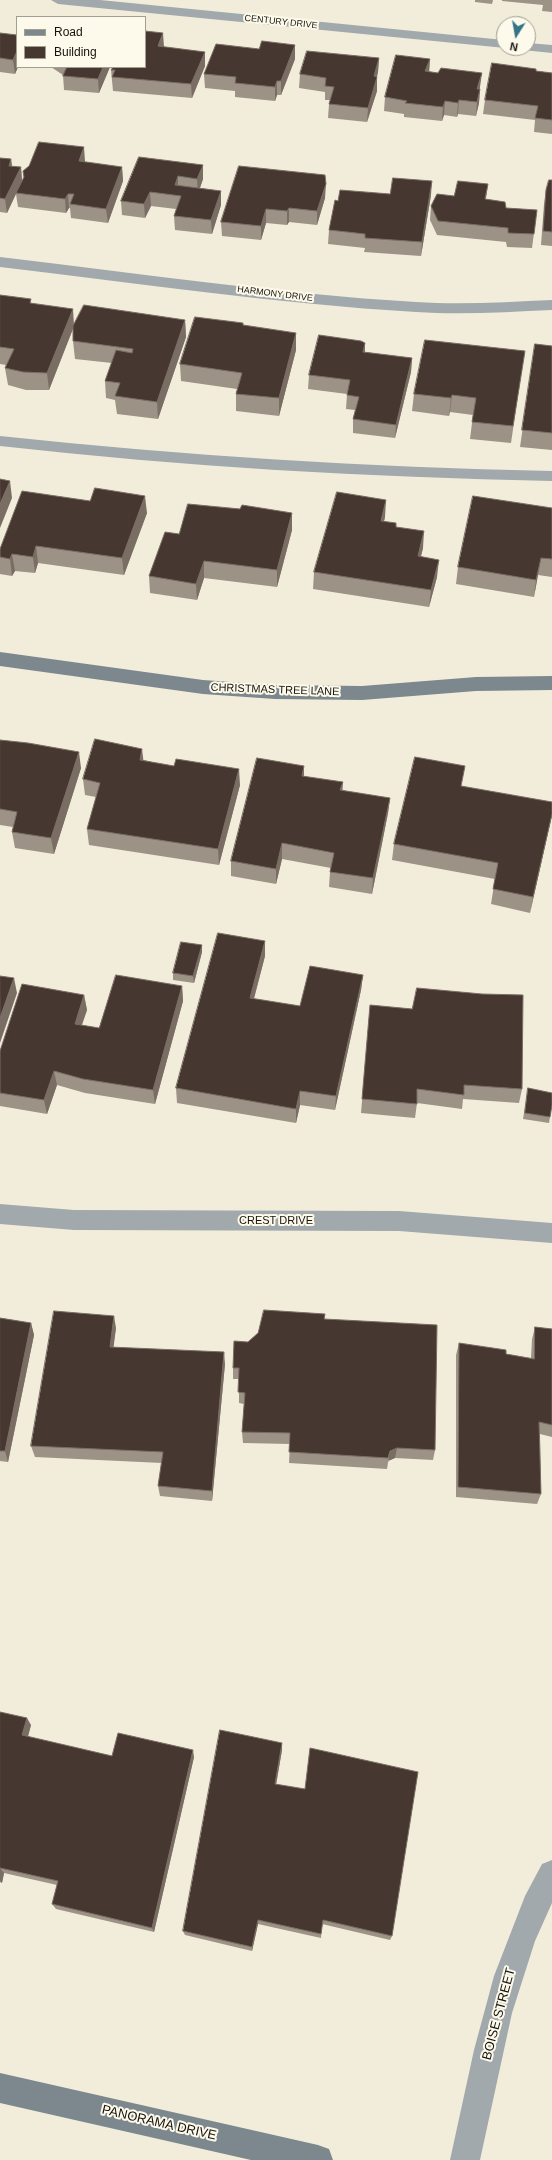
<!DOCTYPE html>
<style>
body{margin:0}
#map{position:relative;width:552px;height:2160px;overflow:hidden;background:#f2eddb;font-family:Arial,sans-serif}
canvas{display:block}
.legend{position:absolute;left:16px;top:16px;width:130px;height:52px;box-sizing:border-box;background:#fefaeb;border:1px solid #a19e92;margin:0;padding:5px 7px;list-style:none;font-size:12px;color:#15130d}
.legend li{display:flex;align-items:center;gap:8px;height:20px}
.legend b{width:20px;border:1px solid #a19e92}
.north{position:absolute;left:496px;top:16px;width:40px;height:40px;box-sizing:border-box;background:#fefaeb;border:1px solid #a19e92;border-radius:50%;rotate:191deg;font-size:11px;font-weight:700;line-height:16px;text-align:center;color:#15130d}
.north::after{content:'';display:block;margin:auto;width:14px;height:18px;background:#347488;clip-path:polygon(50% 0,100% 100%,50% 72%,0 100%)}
</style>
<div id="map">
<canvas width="552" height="2160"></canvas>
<ul class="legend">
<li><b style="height:5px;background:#7c888e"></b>Road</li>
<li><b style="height:11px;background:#463731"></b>Building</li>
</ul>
<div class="north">N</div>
</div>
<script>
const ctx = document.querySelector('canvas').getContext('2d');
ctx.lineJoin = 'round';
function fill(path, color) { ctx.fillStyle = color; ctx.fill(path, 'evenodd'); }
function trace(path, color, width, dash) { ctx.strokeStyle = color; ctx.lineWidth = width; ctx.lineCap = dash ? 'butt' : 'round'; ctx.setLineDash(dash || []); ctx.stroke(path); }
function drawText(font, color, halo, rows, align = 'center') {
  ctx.font = font + ' Arial,sans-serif'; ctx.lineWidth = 4; ctx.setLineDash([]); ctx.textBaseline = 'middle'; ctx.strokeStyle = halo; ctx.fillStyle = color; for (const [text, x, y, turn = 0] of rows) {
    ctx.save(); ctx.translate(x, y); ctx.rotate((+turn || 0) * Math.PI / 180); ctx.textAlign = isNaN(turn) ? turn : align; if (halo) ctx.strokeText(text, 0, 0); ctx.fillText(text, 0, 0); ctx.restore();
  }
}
const lane = new Path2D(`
 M 0,436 C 184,456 367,467 552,471 L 552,481 C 367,477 184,467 0,446 Z`);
const street = new Path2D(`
 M 51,0 L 100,0 L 504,40 L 505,48 L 58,4 Z
 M 528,43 L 552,45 L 552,53 L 523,50 L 522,48 L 528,48 Z
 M 0,257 C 138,273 277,294 416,302 C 461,305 507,302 552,300 L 552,310 C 507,312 461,315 416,312 C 277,304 138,283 0,267 Z
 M 0,1204 L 74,1210 L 399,1211 L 552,1223 L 552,1243 L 399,1231 L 74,1230 L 0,1224 Z
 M 552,1860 L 552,1903 L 535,1941 L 512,2013 L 480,2160 L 450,2160 L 474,2050 L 494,1976 L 525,1896 L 542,1864 Z`);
const secondary = new Path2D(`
 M 0,652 L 203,680 L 275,685 L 362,686 L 476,677 L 552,676 L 552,690 L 476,691 L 362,700 L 275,699 L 203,694 L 0,666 Z
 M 0,2073 L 318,2145 L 329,2149 L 333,2160 L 251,2160 L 0,2103 Z`);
const wall = new Path2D(`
 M 475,0 L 493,0 L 492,4 L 475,2 Z
 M 502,0 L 552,0 L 552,12 L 542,11 L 543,5 L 502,1 Z
 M 0,33 L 18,67 L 15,74 L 0,72 Z
 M 295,45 L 295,59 L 281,95 L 277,95 L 275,101 L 235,97 L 235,91 L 205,88 L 204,74 L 259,49 Z
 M 164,47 L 205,52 L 205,66 L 192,98 L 113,91 L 111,70 Z
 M 379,58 L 378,72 L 377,77 L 377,91 L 367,122 L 328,118 L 329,104 L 330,100 L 325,100 L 325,92 L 299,88 L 300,74 Z
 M 430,59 L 429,72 L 480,87 L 479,103 L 476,116 L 458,114 L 457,117 L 444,115 L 442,121 L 404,117 L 404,114 L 384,111 L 385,97 Z
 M 51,67 L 110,67 L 99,93 L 64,90 L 63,75 Z
 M 536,71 L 552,73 L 552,134 L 534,132 L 535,120 L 483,114 L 485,100 Z
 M 0,158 L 11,159 L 12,167 L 21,167 L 22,181 L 24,178 L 23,171 L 85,161 L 85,162 L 122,167 L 123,181 L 108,223 L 71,218 L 70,208 L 69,208 L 66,213 L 18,207 L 16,194 L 7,213 L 0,212 Z
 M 203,165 L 203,179 L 200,188 L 221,191 L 221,205 L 212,234 L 175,230 L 174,216 L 176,209 L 151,206 L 145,218 L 122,215 L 121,201 Z
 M 239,166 L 325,198 L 317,225 L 289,222 L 287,225 L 266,223 L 261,240 L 222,236 L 221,222 Z
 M 552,180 L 552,246 L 541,245 L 544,204 L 546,190 Z
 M 390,194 L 431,195 L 421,256 L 364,252 L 365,248 L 328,244 L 329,230 L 338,201 Z
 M 454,196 L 486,199 L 506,208 L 537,210 L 532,248 L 507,247 L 506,242 L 437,235 L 430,220 L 431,206 Z
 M 0,295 L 32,303 L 74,324 L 185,320 L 186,337 L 158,419 L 117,414 L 115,400 L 106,398 L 105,381 L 112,363 L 75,359 L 73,341 L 73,329 L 49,390 L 26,390 L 8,385 L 5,368 L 6,365 L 0,364 Z
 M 243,325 L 296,350 L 279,416 L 236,411 L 236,394 L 237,389 L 181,381 L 180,364 Z
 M 365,343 L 365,352 L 412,358 L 411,372 L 395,438 L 353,433 L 353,419 L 355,410 L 346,409 L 347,394 L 308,389 L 309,375 Z
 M 535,344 L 552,346 L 552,450 L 520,447 Z
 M 522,368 L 511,443 L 470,439 L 473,415 L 450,412 L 449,416 L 412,411 L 414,394 Z
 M 552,508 L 552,577 L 538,575 L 534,597 L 456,584 L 458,567 Z
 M 147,513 L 124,575 L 38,563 L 35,573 L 15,571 L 12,576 L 0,574 L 0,549 Z
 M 385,517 L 384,521 L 396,527 L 423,548 L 421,557 L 437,577 L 429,607 L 313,589 L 314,572 Z
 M 292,530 L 277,587 L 204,578 L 197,600 L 150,593 L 149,576 L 179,534 Z
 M 0,740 L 81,768 L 54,854 L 15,848 L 12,832 L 13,827 L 0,825 Z
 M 144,760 L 240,785 L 219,865 L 89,845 L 87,829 L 96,797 L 85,795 L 83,779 Z
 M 304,776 L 342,791 L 390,798 L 388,813 L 372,894 L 329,887 L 330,872 L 331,868 L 282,859 L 276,884 L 231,876 L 231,861 Z
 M 462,786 L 552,815 L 530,913 L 491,904 L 495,879 L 392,860 L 394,844 Z
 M 202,945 L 202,952 L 194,983 L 173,980 L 173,973 Z
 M 265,956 L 254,999 L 300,1006 L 363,975 L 361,990 L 335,1110 L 300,1105 L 296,1123 L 177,1103 L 176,1088 Z
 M 182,986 L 183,1001 L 155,1104 L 85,1093 L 57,1085 L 47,1114 L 0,1106 L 0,1051 L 84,995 L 87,1010 L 82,1025 L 99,1028 Z
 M 370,1005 L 412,1009 L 522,1089 L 519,1103 L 463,1099 L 462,1109 L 417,1103 L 415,1118 L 361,1113 Z
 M 528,1088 L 550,1117 L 549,1123 L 523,1119 Z
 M 325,1314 L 325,1319 L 435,1450 L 433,1460 L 395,1458 L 388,1461 L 387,1469 L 289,1463 L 290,1444 L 243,1443 L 242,1432 L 244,1404 L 239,1403 L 239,1379 L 233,1379 L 233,1368 L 248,1342 Z
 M 0,1318 L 31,1323 L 34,1335 L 8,1462 L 0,1461 Z
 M 535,1327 L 552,1329 L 552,1437 L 540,1434 L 541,1494 L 537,1504 L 456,1497 L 456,1355 L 459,1343 L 506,1354 L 531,1358 L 532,1339 Z
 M 116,1328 L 113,1347 L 225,1364 L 212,1501 L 160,1496 L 158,1486 L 162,1463 L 35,1457 L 31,1446 Z
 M 0,1712 L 31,1725 L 28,1737 L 112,1756 L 194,1757 L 154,1932 L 56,1909 L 52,1904 L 57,1885 L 4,1873 L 2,1883 L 0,1882 Z
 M 282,1743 L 282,1750 L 276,1784 L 392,1936 L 390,1940 L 322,1924 L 321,1938 L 258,1924 L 252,1951 L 185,1935 L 183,1931 Z`);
const shadedWall = new Path2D(`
 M 163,33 L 164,47 L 158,46 Z
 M 295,45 L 295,59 L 281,95 L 281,81 Z
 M 17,51 L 17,67 L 18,67 L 15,74 L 13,60 Z
 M 205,52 L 205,66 L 192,98 L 191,84 Z
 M 379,58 L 378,72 L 373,90 L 374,76 Z
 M 430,59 L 429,73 L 425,71 Z
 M 103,67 L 110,67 L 99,93 L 98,79 Z
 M 482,73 L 480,87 L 475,103 L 477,89 Z
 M 377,77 L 377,91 L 367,122 L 368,108 Z
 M 277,81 L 277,95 L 275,101 L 275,87 Z
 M 480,89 L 479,103 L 476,116 L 477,102 Z
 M 459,100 L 458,114 L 457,117 L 458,103 Z
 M 445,101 L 444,115 L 442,121 L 443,107 Z
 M 84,147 L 85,161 L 81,175 L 79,161 Z
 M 11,159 L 13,173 L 9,166 Z
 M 203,165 L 203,179 L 198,193 L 197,179 Z
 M 21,167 L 22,181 L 7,213 L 5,199 Z
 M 122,167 L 123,181 L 108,223 L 106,209 Z
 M 178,176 L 178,190 L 175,185 Z
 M 432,181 L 431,195 L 421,256 L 422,242 Z
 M 326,184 L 325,198 L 317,225 L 317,211 Z
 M 488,184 L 486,198 L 483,213 L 485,199 Z
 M 221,191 L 221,205 L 212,234 L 211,220 Z
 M 150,192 L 151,206 L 145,218 L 144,204 Z
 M 68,194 L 69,208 L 66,213 L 65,199 Z
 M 289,208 L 289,222 L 287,225 L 287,211 Z
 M 266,209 L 266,223 L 261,240 L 261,226 Z
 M 73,309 L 74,326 L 49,390 L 47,373 Z
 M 185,320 L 186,337 L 158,419 L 157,402 Z
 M 296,333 L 296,350 L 279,416 L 279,398 Z
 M 365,343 L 365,357 L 363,352 Z
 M 412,358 L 411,372 L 395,438 L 396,425 Z
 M 452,395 L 450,412 L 449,416 L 451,398 Z
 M 10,481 L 12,498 L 0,528 L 0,504 Z
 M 145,496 L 147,513 L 124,575 L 122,558 Z
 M 386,500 L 385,517 L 380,538 L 381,521 Z
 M 292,513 L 292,530 L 277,587 L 277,570 Z
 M 424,531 L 423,548 L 416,573 L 418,556 Z
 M 36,546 L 38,563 L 35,573 L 33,557 Z
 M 12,554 L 15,571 L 12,576 L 10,559 Z
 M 541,558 L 538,575 L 534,597 L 536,580 Z
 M 439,560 L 437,577 L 429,607 L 431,590 Z
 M 204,561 L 204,578 L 197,600 L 196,584 Z
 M 142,749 L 144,765 L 140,760 Z
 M 79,752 L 81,768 L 54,854 L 51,838 Z
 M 304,766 L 304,782 L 302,776 Z
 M 239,769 L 240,785 L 219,865 L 218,849 Z
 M 343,782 L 342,798 L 340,790 Z
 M 390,798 L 388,813 L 372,894 L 373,878 Z
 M 552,814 L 552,815 L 530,913 L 533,897 Z
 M 282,843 L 282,859 L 276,884 L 276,869 Z
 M 265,941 L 265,956 L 250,1013 L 250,998 Z
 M 202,945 L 202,952 L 194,983 L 193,976 Z
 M 363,975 L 361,990 L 335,1110 L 336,1096 Z
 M 14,978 L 17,993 L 0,1043 L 0,1018 Z
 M 182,986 L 183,1001 L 155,1104 L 153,1090 Z
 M 84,995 L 87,1010 L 77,1038 L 75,1024 Z
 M 54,1071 L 57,1085 L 47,1114 L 44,1100 Z
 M 300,1091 L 300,1105 L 296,1123 L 296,1109 Z
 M 114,1316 L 116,1328 L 112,1359 L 110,1347 Z
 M 31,1323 L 34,1335 L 8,1462 L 5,1451 Z
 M 224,1352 L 225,1364 L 212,1501 L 212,1491 Z
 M 397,1448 L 395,1458 L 388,1461 L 387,1469 L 390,1451 Z
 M 27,1718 L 31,1725 L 26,1743 L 22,1735 Z
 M 282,1743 L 282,1750 L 275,1791 L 275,1784 Z
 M 193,1750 L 194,1757 L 154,1932 L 152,1928 Z
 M 0,1868 L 4,1873 L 2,1883 L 0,1881 Z
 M 258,1920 L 258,1924 L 252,1951 L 252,1947 Z`);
const building = new Path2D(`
 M 145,31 L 163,33 L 158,46 L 205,52 L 191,84 L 112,77 L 115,70 L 111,70 L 113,67 L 145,67 Z
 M 0,33 L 17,35 L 17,51 L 13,60 L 0,58 Z
 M 262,41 L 295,45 L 281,81 L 277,81 L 275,87 L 235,83 L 236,77 L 204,74 L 216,44 L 259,49 Z
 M 307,51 L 379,58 L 374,76 L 377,77 L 368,108 L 329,104 L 334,87 L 325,86 L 326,78 L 300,74 Z
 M 396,55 L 430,59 L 425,71 L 438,73 L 441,68 L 482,73 L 477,89 L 480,89 L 477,102 L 459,100 L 458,103 L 445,101 L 443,107 L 405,103 L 407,101 L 385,97 Z
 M 492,63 L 536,69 L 536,71 L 552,73 L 552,120 L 535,118 L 538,106 L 485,100 Z
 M 67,67 L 103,67 L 98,79 L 63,76 Z
 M 39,142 L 84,147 L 79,161 L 122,167 L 106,209 L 70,204 L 74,194 L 68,194 L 65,199 L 16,193 L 24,177 L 23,171 L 29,166 Z
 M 139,157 L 203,165 L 197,179 L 178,176 L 175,185 L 221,191 L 211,220 L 174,216 L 181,196 L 150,192 L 144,204 L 121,201 Z
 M 0,158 L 11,159 L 9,166 L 21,167 L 5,199 L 0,198 Z
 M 239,166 L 325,175 L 326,184 L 317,211 L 289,208 L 287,211 L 266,209 L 261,226 L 221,222 Z
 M 393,178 L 432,181 L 422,242 L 365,238 L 365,234 L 329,230 L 335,200 L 338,201 L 340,190 L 390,194 Z
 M 549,180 L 552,180 L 552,232 L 543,231 L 546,190 Z
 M 458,181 L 488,184 L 485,199 L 505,202 L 506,208 L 537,210 L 534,234 L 508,233 L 508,228 L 438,221 L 431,206 L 437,194 L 454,196 Z
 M 0,295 L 31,299 L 30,303 L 73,309 L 47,373 L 23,372 L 5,368 L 14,349 L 0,347 Z
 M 84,305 L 185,320 L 157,402 L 115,396 L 120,383 L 105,381 L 116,350 L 132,353 L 133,349 L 73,341 L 73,326 Z
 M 195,317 L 243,323 L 243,325 L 296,333 L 279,398 L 236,394 L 242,373 L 180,364 Z
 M 319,335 L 361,341 L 365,343 L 363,352 L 412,358 L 396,425 L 353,419 L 359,397 L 347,395 L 350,380 L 309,375 Z
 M 425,340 L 525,351 L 513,426 L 472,422 L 476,398 L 452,395 L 451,398 L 414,394 Z
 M 535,344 L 552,346 L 552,433 L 522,430 Z
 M 0,479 L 10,481 L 0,504 Z
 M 95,488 L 145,496 L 122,558 L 36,546 L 33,557 L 12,554 L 10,559 L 0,557 L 0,549 L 22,491 L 90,501 Z
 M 337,492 L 386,500 L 381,521 L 396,523 L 396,527 L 424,531 L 418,556 L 439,560 L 431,590 L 314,572 Z
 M 473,496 L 552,508 L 552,559 L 541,558 L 536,580 L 458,567 Z
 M 188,504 L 240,509 L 242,505 L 292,513 L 277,570 L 204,561 L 196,584 L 149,576 L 165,532 L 179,534 Z
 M 95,739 L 142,749 L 140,760 L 174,766 L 176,759 L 239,769 L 218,849 L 87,829 L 100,783 L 83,779 Z
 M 0,740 L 28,743 L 79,752 L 51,838 L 12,832 L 17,812 L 0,809 Z
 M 415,757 L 465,766 L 461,786 L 552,802 L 552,814 L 533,897 L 493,889 L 498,863 L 394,844 Z
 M 257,758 L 304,766 L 302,776 L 343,782 L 340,790 L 390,798 L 373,878 L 330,872 L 334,853 L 282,843 L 276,869 L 231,861 Z
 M 218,933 L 265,941 L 250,998 L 300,1006 L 310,966 L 363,975 L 336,1096 L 300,1091 L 296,1109 L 176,1088 Z
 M 181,942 L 202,945 L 193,976 L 173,973 Z
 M 116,975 L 182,986 L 153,1090 L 83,1079 L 54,1071 L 44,1100 L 0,1093 L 0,1051 L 22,984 L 84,995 L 75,1024 L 99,1028 Z
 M 0,976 L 14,978 L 0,1018 Z
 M 417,988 L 482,994 L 523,995 L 522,1089 L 464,1085 L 464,1095 L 417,1089 L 417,1104 L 362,1099 L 370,1005 L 412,1009 Z
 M 528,1088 L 552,1093 L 552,1105 L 550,1117 L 525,1113 Z
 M 264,1310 L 325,1314 L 324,1319 L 437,1325 L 435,1450 L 397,1448 L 390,1451 L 388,1458 L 289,1452 L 290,1433 L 242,1432 L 245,1393 L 238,1392 L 239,1368 L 233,1368 L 234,1341 L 248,1342 L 258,1333 Z
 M 54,1311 L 114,1316 L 110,1347 L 224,1352 L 212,1491 L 158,1486 L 163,1452 L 31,1446 Z
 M 0,1318 L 31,1323 L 5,1451 L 0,1451 Z
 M 535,1327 L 552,1329 L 552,1425 L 539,1422 L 541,1494 L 458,1487 L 459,1343 L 506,1350 L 506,1354 L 534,1359 Z
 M 0,1712 L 27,1718 L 22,1735 L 112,1756 L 118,1733 L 193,1750 L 152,1928 L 52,1904 L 58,1881 L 0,1868 Z
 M 220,1730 L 282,1743 L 275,1784 L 305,1789 L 310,1748 L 418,1772 L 392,1936 L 323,1920 L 321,1934 L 258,1920 L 252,1947 L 183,1931 Z`);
const farStreetnames = [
 ["CENTURY DRIVE",281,22,6],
 ["HARMONY DRIVE",275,294,7]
];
const streetNames = [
 ["CHRISTMAS TREE LANE",275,690,2],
 ["CREST DRIVE",276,1221]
];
const nearStreetnames = [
 ["BOISE STREET",499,2014,-75],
 ["PANORAMA DRIVE",159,2123,13]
];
fill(lane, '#a1a9ad');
fill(street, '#a1a9ad');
fill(secondary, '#7c888e');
fill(wall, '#9c9286');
fill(shadedWall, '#7a6e64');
fill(building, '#463731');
trace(building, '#7a6e64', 1);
drawText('9px', '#15130d', '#fefaeb', farStreetnames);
drawText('11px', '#15130d', '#fefaeb', streetNames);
drawText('13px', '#15130d', '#fefaeb', nearStreetnames);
</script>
